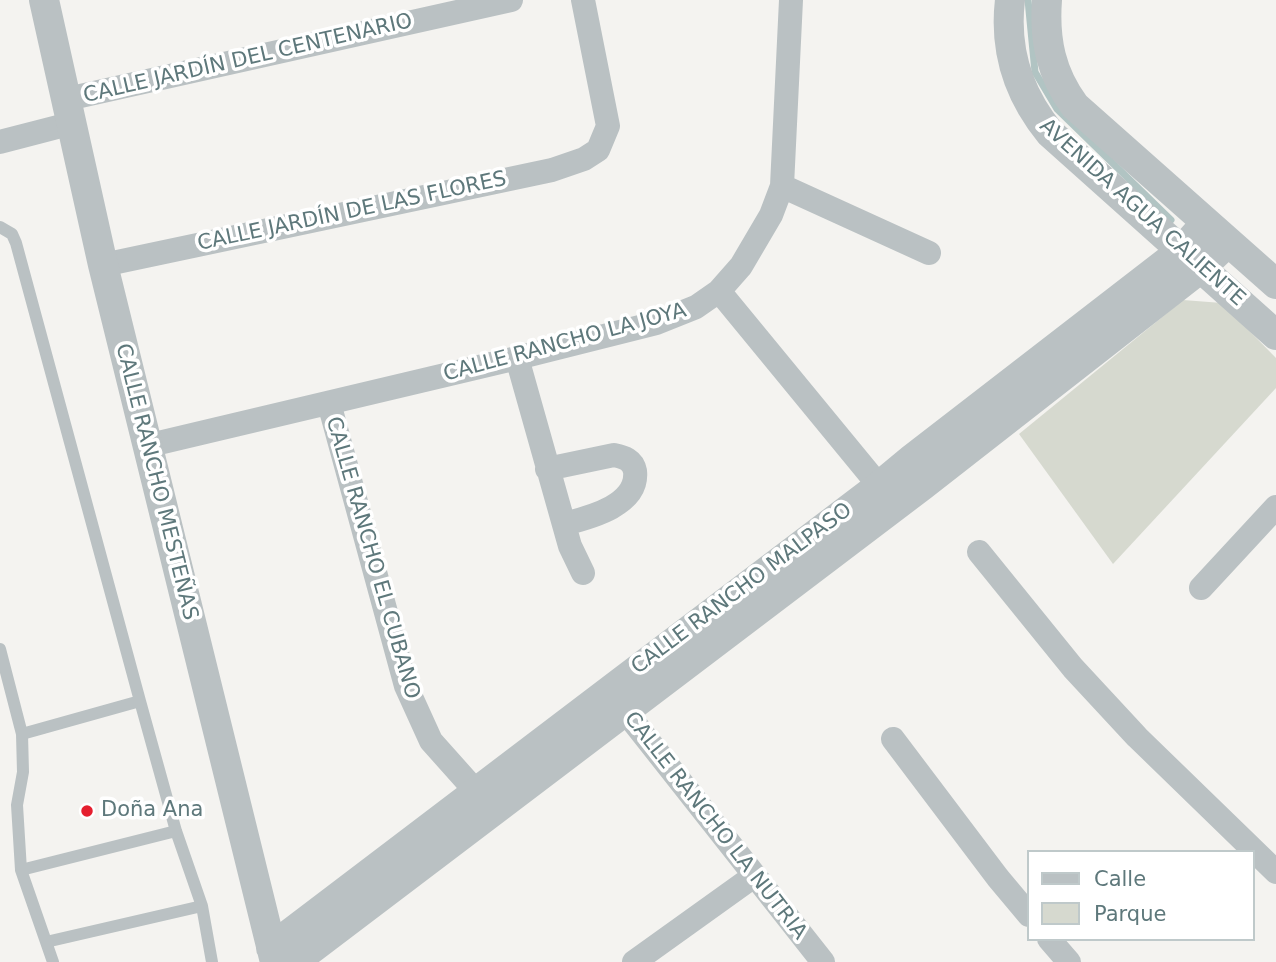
<!DOCTYPE html>
<meta charset="utf-8">
<style>
body{margin:0}
#map{position:relative;width:1276px;height:962px;overflow:hidden;background:#f4f3f0;font-family:"DejaVu Sans",sans-serif}
canvas{display:block}
.legend{position:absolute;left:1027px;top:850px;width:228px;height:91px;box-sizing:border-box;background:#fff;border:2px solid #bfc9ca;margin:0;padding:9px 12px;list-style:none;font-size:21px;color:#5e787b}
.legend li{display:flex;align-items:center;gap:14px;height:35px}
.legend b{width:35px;border:2px solid #bfc9ca}
</style>
<div id="map">
<canvas width="1276" height="962"></canvas>
<ul class="legend">
<li><b style="height:9px;background:#bac1c3"></b>Calle</li>
<li><b style="height:19px;background:#d6d9cf"></b>Parque</li>
</ul>
</div>
<script>
const ctx = document.querySelector('canvas').getContext('2d');
ctx.lineJoin = 'round';
function fill(path, color) { ctx.fillStyle = color; ctx.fill(path, 'evenodd'); }
function trace(path, color, width, dash) { ctx.strokeStyle = color; ctx.lineWidth = width; ctx.lineCap = dash ? 'butt' : 'round'; ctx.setLineDash(dash || []); ctx.stroke(path); }
function drawText(font, color, halo, rows, align = 'center') {
  ctx.font = font + ' "DejaVu Sans",sans-serif'; ctx.lineWidth = 7; ctx.setLineDash([]); ctx.textBaseline = 'middle'; ctx.strokeStyle = halo; ctx.fillStyle = color; for (const [text, x, y, turn = 0] of rows) {
    ctx.save(); ctx.translate(x, y); ctx.rotate((+turn || 0) * Math.PI / 180); ctx.textAlign = isNaN(turn) ? turn : align; if (halo) ctx.strokeText(text, 0, 0); ctx.fillText(text, 0, 0); ctx.restore();
  }
}
const green = new Path2D(`
 M 1183,300 L 1222,303 L 1276,358 L 1276,388 L 1113,564 L 1019,434 Z`);
const stream = new Path2D(`
 M 1028,0 L 1035,72 L 1057,109 L 1171,220`);
const service = new Path2D(`
 M 0,227 L 12,234 L 16,243 L 140,701 L 176,831 L 202,906 L 212,962
 M 0,649 L 22,734 L 23,772 L 17,805 L 21,870 L 53,962
 M 22,734 L 140,701
 M 21,870 L 176,831
 M 46,942 L 202,906`);
const minor = new Path2D(`
 M 67,99 L 511,0
 M 0,142 L 73,123
 M 782,186 L 929,253
 M 103,265 L 552,170 L 584,159 L 598,150 L 608,126 L 583,0
 M 719,291 L 890,499
 M 517,358 L 570,546 L 583,573
 M 329,403 L 406,686 L 431,741 L 489,806
 M 146,446 L 517,358 L 656,323 L 696,307 L 719,291 L 741,266 L 771,215 L 782,186 L 791,0
 M 547,469 L 614,455 C 624,457 633,460 635,471 C 639,506 587,518 564,524
 M 979,552 L 1073,668 L 1137,737 L 1276,872
 M 1201,588 L 1276,507
 M 613,696 L 823,962
 M 893,739 L 998,878 L 1029,915
 M 1049,939 L 1069,962
 M 634,962 L 754,876`);
const tertiary = new Path2D(`
 M 44,0 L 103,265 L 275,962
 M 1010,0 C 1004,50 1019,95 1050,133 L 1276,335
 M 1047,0 C 1044,40 1051,74 1075,106 L 1276,284
 M 271,948 L 878,487 L 913,458 L 1181,251 L 1206,223
 M 294,962 L 923,485 L 1201,268 L 1228,242`);
const markers = [
 [87,811,7,"#e51e2e"]
];
const streetNames = [
 ["CALLE JARDÍN DEL CENTENARIO",248,59,-13],
 ["CALLE JARDÍN DE LAS FLORES",352,212,-12],
 ["AVENIDA AGUA CALIENTE",1142,213,42],
 ["CALLE RANCHO LA JOYA",565,343,-15],
 ["CALLE RANCHO MESTEÑAS",156,482,76],
 ["CALLE RANCHO EL CUBANO",372,558,74],
 ["CALLE RANCHO MALPASO",742,589,-37],
 ["CALLE RANCHO LA NUTRIA",715,826,52]
];
const poiNames = [
 ["Doña Ana",101,811]
];
fill(green, '#d6d9cf');
trace(stream, '#b1c4c3', 7);
trace(service, '#bac1c3', 12);
trace(minor, '#bac1c3', 24);
trace(tertiary, '#bac1c3', 30);
for (const [x, y, r, color] of markers) { const dot = new Path2D(); dot.arc(x, y, r, 0, 2 * Math.PI); ctx.fillStyle = color; ctx.fill(dot); trace(dot, '#fff', 2.5); }
drawText('21px', '#5e787b', '#fff', streetNames);
drawText('21px', '#5e787b', '#fff', poiNames, 'left');
</script>
